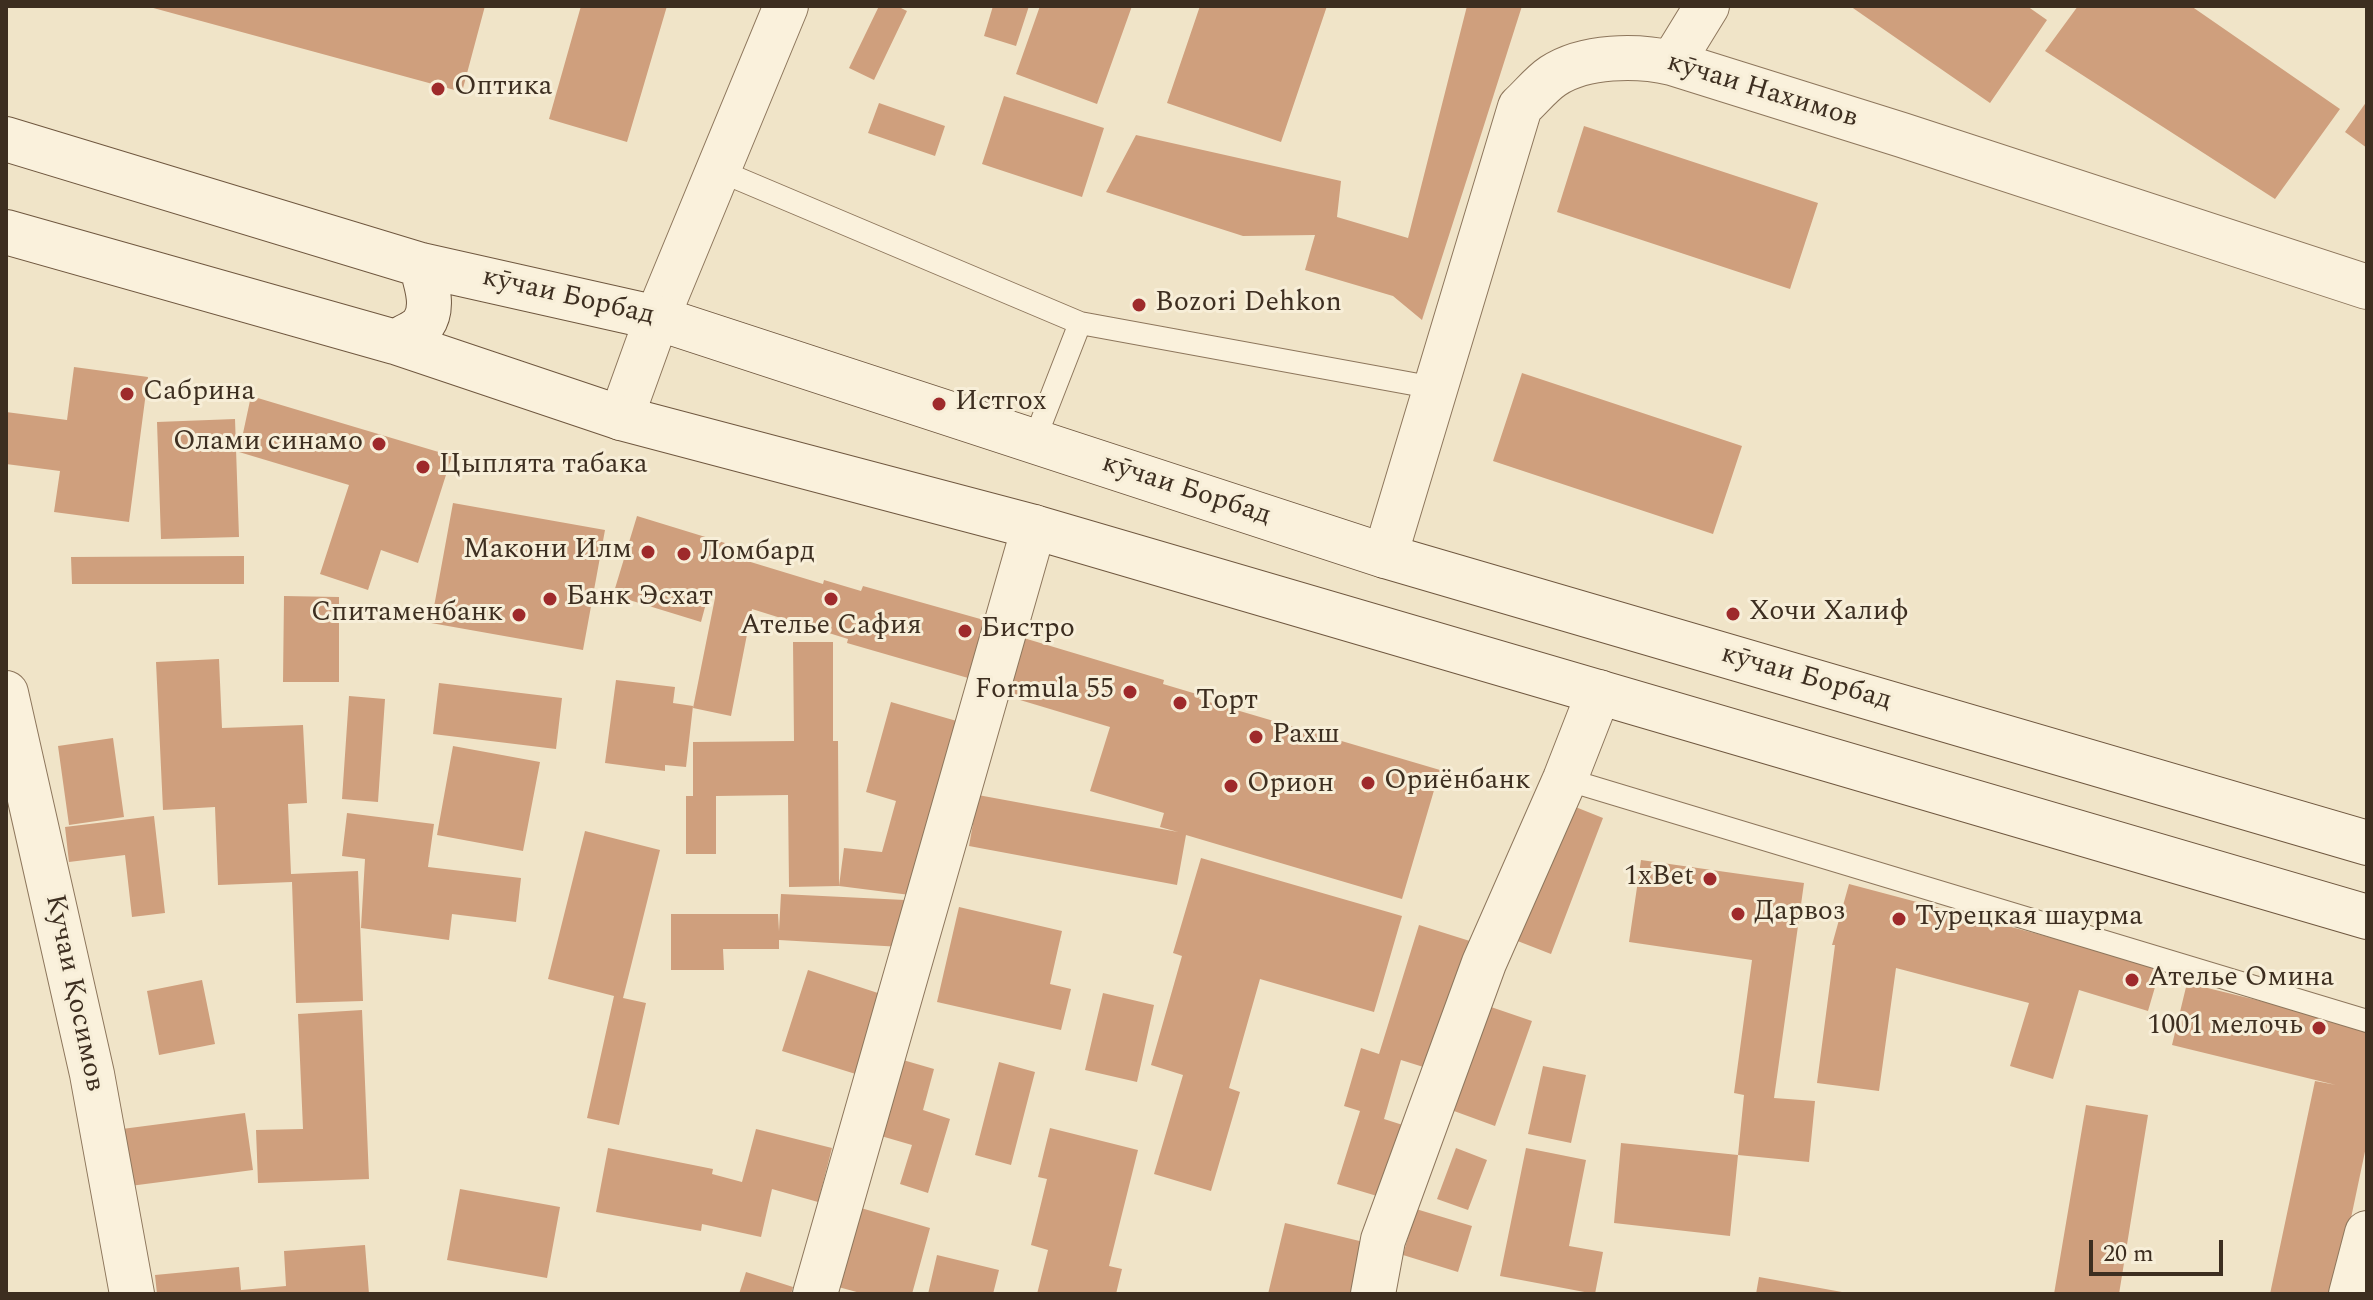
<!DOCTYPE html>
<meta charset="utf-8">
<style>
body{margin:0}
#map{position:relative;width:2373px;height:1300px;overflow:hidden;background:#f0e4c8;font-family:Spectral,serif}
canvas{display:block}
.frame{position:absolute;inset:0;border:8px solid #3d2e20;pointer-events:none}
.scale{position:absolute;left:2089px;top:1240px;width:134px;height:36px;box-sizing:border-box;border:4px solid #3d2e20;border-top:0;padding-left:10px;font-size:24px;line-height:28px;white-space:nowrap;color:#3d2e20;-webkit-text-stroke:6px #f7eed8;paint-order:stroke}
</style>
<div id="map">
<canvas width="2373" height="1300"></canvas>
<div class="frame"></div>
<div class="scale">20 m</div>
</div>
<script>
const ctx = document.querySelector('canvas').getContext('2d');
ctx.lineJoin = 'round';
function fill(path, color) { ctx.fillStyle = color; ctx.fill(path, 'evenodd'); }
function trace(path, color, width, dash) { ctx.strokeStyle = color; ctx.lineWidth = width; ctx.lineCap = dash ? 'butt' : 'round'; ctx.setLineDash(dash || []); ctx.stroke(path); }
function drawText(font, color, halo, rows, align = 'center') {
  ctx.font = font + ' Spectral,serif'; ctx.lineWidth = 6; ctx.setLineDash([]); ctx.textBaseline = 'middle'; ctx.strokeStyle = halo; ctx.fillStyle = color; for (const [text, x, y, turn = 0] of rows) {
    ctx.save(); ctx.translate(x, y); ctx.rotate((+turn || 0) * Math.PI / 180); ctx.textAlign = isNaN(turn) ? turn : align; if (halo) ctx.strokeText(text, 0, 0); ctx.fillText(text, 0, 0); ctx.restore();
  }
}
const building = new Path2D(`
 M 146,6 L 485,6 L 462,92 Z
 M 581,6 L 667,6 L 627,142 L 549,119 Z
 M 879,6 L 897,6 L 907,11 L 874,80 L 849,68 Z
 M 993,6 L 1029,6 L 1016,46 L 984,36 Z
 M 1040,6 L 1132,6 L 1097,104 L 1016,74 Z
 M 1200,6 L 1327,6 L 1281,142 L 1167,103 Z
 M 1467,6 L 1522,6 L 1422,320 L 1393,296 L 1305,270 L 1315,235 L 1243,236 L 1106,192 L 1136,135 L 1341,181 L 1337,217 L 1408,238 Z
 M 1850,6 L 2027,6 L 2047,20 L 1990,103 Z
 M 2078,6 L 2191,6 L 2340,109 L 2275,199 L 2045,51 Z
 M 1004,96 L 1104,128 L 1082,197 L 982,164 Z
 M 2367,101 L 2367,148 L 2345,132 Z
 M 879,103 L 945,126 L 935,156 L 868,133 Z
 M 1584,126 L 1818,203 L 1790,289 L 1557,212 Z
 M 74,367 L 148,377 L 129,522 L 54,512 L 60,471 L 6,464 L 6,412 L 67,420 Z
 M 1522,373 L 1742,446 L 1713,534 L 1493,461 Z
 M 251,396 L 452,456 L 418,563 L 381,550 L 368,590 L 320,574 L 349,485 L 239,452 Z
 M 235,419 L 239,537 L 161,539 L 157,422 Z
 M 453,503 L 605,530 L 583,650 L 431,623 Z
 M 637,516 L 725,543 L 721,553 L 823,584 L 824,580 L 861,591 L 863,586 L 991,622 L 975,680 L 847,643 L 848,639 L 752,609 L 731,716 L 693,708 L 715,598 L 708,596 L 701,622 L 613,595 Z
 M 244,556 L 244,584 L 72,584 L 71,557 Z
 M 284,596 L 339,597 L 339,682 L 283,682 Z
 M 1017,636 L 1164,680 L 1163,684 L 1200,695 L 1199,699 L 1440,770 L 1402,899 L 1186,835 L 1177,885 L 969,846 L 978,795 L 1178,832 L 1160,827 L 1164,813 L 1090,791 L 1110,727 L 1000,694 Z
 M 793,642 L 833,642 L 833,741 L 838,741 L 839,886 L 789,887 L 788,795 L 716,796 L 716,854 L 686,854 L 686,796 L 693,796 L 693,742 L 794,741 Z
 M 219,659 L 222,728 L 303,725 L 307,803 L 288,804 L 291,874 L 358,871 L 363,1001 L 296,1003 L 292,882 L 218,885 L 215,807 L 163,810 L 156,662 Z
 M 616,680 L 675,687 L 673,703 L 693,706 L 686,767 L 665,765 L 665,771 L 605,763 Z
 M 439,683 L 562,698 L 556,749 L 433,734 Z
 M 349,696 L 385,699 L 378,802 L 342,799 Z
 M 891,702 L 967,724 L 918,896 L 839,886 L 844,848 L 882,852 L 896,801 L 866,792 Z
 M 113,738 L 124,817 L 69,825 L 58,746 Z
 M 453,746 L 540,762 L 523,851 L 437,835 Z
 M 1568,804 L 1603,818 L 1551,954 L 1515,940 Z
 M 347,813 L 434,824 L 428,867 L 521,878 L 516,922 L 452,914 L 449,940 L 361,928 L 365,859 L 342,856 Z
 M 154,816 L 165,913 L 132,917 L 125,855 L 69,862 L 65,827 Z
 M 585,831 L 660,850 L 623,998 L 646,1003 L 619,1125 L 587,1118 L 614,996 L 548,979 Z
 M 1201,858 L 1402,916 L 1374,1012 L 1260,979 L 1229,1088 L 1240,1092 L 1211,1191 L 1154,1174 L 1183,1075 L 1151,1065 L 1182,956 L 1173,953 Z
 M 1641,860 L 1804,883 L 1774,1098 L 1815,1101 L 1809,1162 L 1738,1155 L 1744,1095 L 1734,1093 L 1752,960 L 1629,942 Z
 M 1849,884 L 2049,937 L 2160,970 L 2148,1011 L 2079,990 L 2053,1079 L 2010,1066 L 2029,1003 L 1896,968 L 1879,1091 L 1817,1083 L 1835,945 L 1832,945 Z
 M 781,894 L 905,900 L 902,947 L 779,940 L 779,949 L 723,949 L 724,970 L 671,970 L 671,914 L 778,914 L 779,931 Z
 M 959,907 L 1062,931 L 1050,984 L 1071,989 L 1061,1030 L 937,1002 Z
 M 1419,925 L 1473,942 L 1433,1070 L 1401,1060 L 1384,1119 L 1409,1127 L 1387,1199 L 1337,1184 L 1360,1111 L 1344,1106 L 1361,1048 L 1379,1054 Z
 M 808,970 L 887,996 L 862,1076 L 782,1051 Z
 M 202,980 L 215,1044 L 159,1055 L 147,991 Z
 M 2187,983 L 2367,1027 L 2367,1142 L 2335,1294 L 2270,1294 L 2315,1081 L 2336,1085 L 2172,1045 Z
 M 1103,993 L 1154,1005 L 1137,1082 L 1085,1070 Z
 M 1491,1007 L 1532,1021 L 1495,1126 L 1454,1111 Z
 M 362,1010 L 369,1179 L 258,1183 L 256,1130 L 303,1129 L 298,1014 Z
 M 903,1060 L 934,1069 L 923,1110 L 950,1119 L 928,1193 L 900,1184 L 912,1145 L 881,1136 Z
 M 999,1062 L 1035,1072 L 1011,1165 L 975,1155 Z
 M 1543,1066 L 1586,1075 L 1571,1143 L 1528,1134 Z
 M 2086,1105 L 2148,1115 L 2119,1294 L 2054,1294 Z
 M 245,1113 L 253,1170 L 130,1186 L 122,1129 Z
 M 1050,1128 L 1138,1150 L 1109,1266 L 1122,1269 L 1116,1294 L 1037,1294 L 1048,1250 L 1031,1245 L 1047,1179 L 1038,1177 Z
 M 756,1129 L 832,1148 L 818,1202 L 772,1189 L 761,1237 L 702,1224 L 701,1231 L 596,1212 L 608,1148 L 713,1169 L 712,1174 L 742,1182 Z
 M 1621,1143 L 1738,1155 L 1730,1236 L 1614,1223 Z
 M 1456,1148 L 1487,1160 L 1468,1210 L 1437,1199 Z
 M 1526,1148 L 1586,1160 L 1569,1246 L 1603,1252 L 1595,1294 L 1500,1276 Z
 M 460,1189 L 560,1207 L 547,1278 L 447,1260 Z
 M 854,1206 L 930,1228 L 912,1294 L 864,1294 L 831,1285 Z
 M 1416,1209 L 1472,1226 L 1458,1272 L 1403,1255 Z
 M 1285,1223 L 1372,1244 L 1360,1294 L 1268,1294 Z
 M 365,1245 L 369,1294 L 157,1294 L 155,1275 L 239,1267 L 241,1290 L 286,1286 L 284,1251 Z
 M 937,1255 L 999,1270 L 993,1294 L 928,1294 Z
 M 746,1272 L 793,1287 L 791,1294 L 739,1294 Z
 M 1759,1277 L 1842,1292 L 1842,1294 L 1756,1294 Z`);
const service = new Path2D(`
 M 720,171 L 1080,323
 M 1034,441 L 1080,323 L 1435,388
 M 1565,779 L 2367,1021`);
const minor = new Path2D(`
 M 1672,63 L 1707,6
 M 621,418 L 657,318 L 786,6
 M 1385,556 L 1520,107 C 1531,97 1541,84 1553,76 C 1585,55 1637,55 1672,63 L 1902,135 L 2367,287
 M 815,1294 L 1034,527
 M 1373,1294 L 1383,1240 L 1484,963 L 1565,779 L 1599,692
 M 2351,1294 L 2367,1233`);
const tertiary = new Path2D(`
 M 6,693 L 92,1074 L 132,1294`);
const secondary = new Path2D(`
 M 6,139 L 421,265 L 657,318 L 1385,556 L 2367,843
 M 6,232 L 395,342 L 621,418 L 1034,527 L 2367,917
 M 395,342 C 403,337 418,332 423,324 C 435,307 426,283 421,265`);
const markers = [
 [438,89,8,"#9e2a2b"],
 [1139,305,8,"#9e2a2b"],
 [127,394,8,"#9e2a2b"],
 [939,404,8,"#9e2a2b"],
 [379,444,8,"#9e2a2b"],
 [423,467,8,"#9e2a2b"],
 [648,552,8,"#9e2a2b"],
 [684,554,8,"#9e2a2b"],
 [550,599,8,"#9e2a2b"],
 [831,599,8,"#9e2a2b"],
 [1733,614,8,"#9e2a2b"],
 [519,615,8,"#9e2a2b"],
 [965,631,8,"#9e2a2b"],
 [1130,692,8,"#9e2a2b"],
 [1180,703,8,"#9e2a2b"],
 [1256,737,8,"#9e2a2b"],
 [1368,783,8,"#9e2a2b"],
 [1231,786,8,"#9e2a2b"],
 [1710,879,8,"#9e2a2b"],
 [1738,914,8,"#9e2a2b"],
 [1899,919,8,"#9e2a2b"],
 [2132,980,8,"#9e2a2b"],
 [2319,1028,8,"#9e2a2b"]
];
const poiNames = [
 ["Оптика",454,89],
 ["Bozori Dehkon",1155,305],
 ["Сабрина",143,394],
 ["Истгох",955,404],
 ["Олами синамо",363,444,"right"],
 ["Цыплята табака",439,467],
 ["Макони Илм",632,552,"right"],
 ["Ломбард",700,554],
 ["Банк Эсхат",566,599],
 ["Хочи Халиф",1749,614],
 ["Спитаменбанк",503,615,"right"],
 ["Ателье Сафия",831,628,"center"],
 ["Бистро",981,631],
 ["Formula 55",1114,692,"right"],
 ["Торт",1196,703],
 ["Рахш",1272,737],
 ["Ориёнбанк",1384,783],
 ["Орион",1247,786],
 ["1xBet",1694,879,"right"],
 ["Дарвоз",1754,914],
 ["Турецкая шаурма",1915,919],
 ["Ателье Омина",2148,980],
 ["1001 мелочь",2303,1028,"right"]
];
const streetNames = [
 ["кӯчаи Нахимов",1762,92,17],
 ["кӯчаи Борбад",568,298,13],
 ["кӯчаи Борбад",1186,491,18],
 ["кӯчаи Борбад",1806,679,16],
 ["Кучаи Қосимов",73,993,78]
];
fill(building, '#cf9f7d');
trace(service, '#8d765c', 24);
trace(minor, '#8d765c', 46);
trace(tertiary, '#8d765c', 46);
trace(secondary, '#6f573f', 46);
trace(service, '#faf1dc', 22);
trace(minor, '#faf1dc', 44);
trace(tertiary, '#faf1dc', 44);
trace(secondary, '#faf1dc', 44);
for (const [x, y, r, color] of markers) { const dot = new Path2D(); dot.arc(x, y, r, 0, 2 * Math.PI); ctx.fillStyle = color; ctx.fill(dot); trace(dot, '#f7eed8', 3); }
drawText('28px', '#3d2e20', '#f7eed8', poiNames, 'left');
drawText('28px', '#3d2e20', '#f7eed8', streetNames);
</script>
